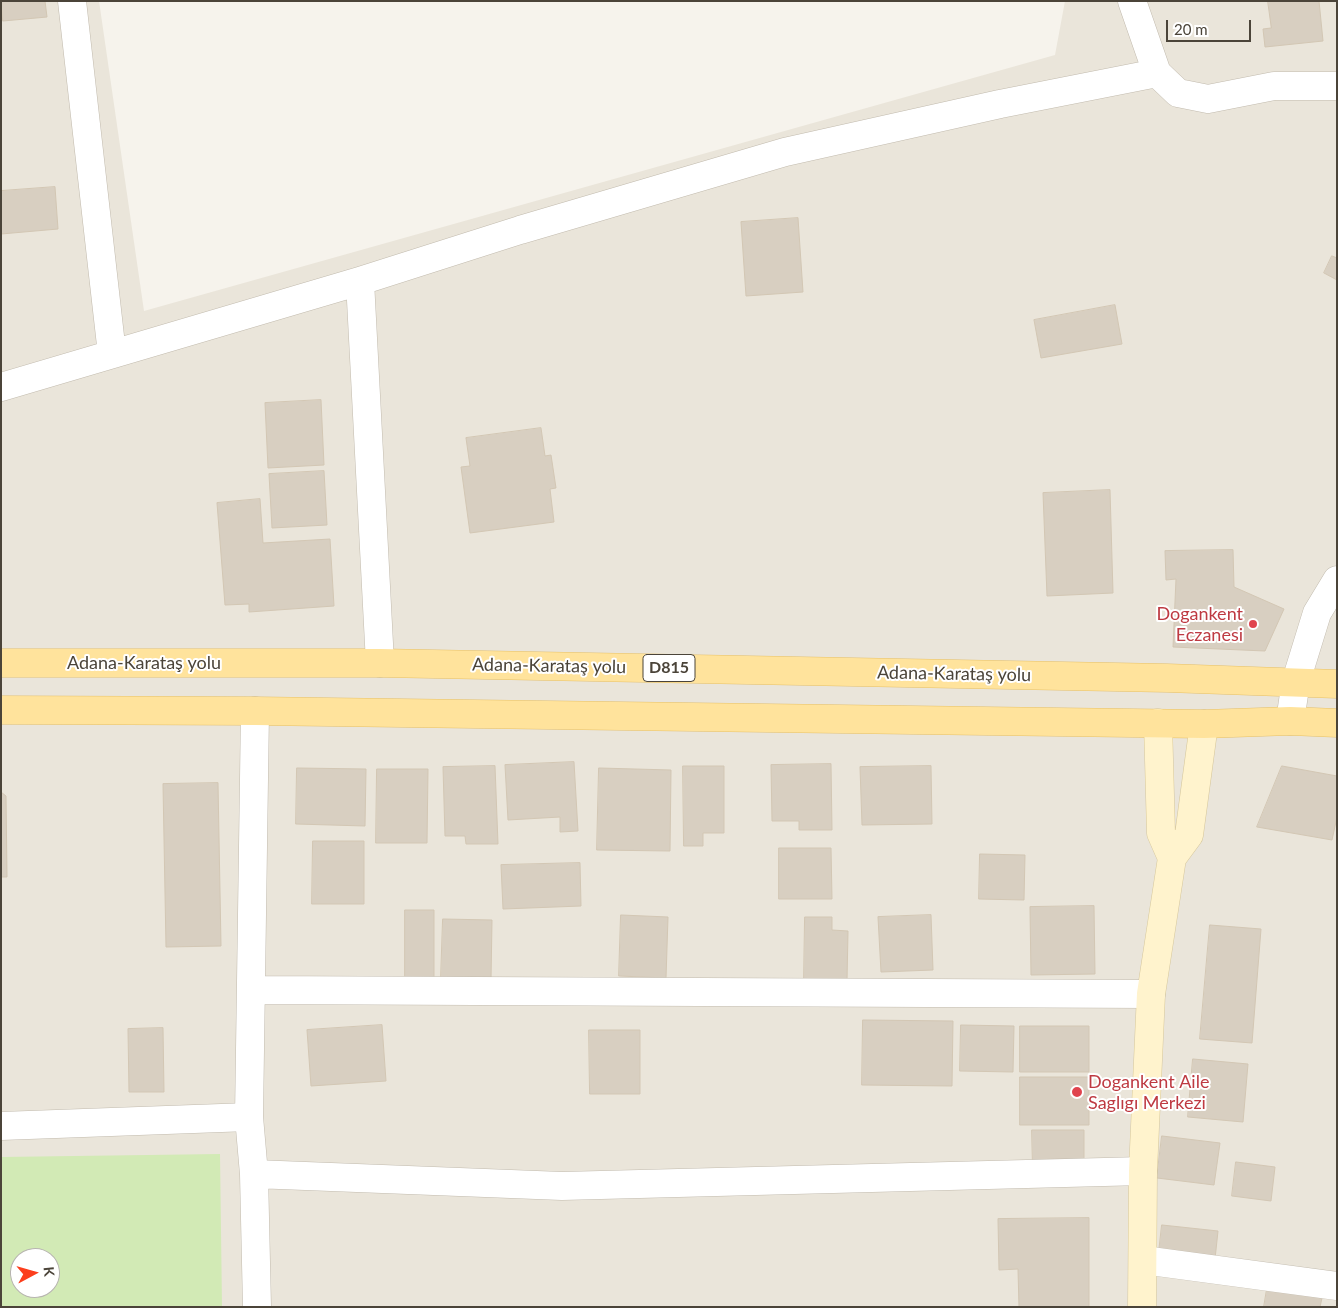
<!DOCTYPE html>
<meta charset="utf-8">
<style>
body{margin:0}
#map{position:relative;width:1338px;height:1308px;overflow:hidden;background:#f6f3ec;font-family:Lato,sans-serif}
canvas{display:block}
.frame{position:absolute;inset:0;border:2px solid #4b4439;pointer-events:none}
.north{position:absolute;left:10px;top:1248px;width:50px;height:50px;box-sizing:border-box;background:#fff;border:1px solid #b7b4b0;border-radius:50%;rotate:84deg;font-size:14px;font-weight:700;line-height:20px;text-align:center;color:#4b4439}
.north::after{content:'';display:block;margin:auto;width:18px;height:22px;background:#fc3f1d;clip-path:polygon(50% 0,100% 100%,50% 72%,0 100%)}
.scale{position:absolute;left:1166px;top:20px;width:85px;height:22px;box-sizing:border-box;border:2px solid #4b4439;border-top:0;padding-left:6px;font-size:15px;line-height:18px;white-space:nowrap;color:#4b4439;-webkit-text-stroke:4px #fff;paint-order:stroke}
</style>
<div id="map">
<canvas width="1338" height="1308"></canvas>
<div class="frame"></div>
<div class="north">K</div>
<div class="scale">20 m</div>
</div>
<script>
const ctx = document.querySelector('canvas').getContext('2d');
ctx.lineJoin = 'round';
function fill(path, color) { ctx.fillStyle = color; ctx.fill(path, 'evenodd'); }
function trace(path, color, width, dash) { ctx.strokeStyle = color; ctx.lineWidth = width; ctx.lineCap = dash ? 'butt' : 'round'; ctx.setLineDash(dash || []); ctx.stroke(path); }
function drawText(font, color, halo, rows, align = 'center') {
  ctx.font = font + ' Lato,sans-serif'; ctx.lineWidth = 4; ctx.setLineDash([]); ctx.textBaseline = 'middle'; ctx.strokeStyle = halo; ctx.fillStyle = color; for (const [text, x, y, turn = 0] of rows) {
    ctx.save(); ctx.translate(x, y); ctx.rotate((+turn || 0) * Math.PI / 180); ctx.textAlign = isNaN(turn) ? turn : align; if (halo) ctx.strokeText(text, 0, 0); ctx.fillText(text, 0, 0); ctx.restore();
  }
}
const residential = new Path2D(`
 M 1,1 L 99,1 L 144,311 L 1055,55 L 1065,1 L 1337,1 L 1337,1307 L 1,1307 ZM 20,1258 L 50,1258 L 50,1288 L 20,1288 Z`);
const green = new Path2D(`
 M 220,1154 L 222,1307 L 1,1307 L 1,1157 ZM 20,1258 L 50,1258 L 50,1288 L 20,1288 Z`);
const building = new Path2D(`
 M 2,1 L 45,1 L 47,17 L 3,21 Z
 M 1268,1 L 1319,1 L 1323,41 L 1265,47 L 1263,29 L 1271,28 Z
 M 55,187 L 58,229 L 1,234 L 1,191 Z
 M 798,218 L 803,292 L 746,296 L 741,222 Z
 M 1332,256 L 1337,258 L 1337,280 L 1324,273 Z
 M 1115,305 L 1122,344 L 1041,358 L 1034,320 Z
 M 321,400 L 324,465 L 268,468 L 265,403 Z
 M 541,428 L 545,456 L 551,455 L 556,488 L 550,489 L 554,522 L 470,533 L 461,467 L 470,466 L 466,438 Z
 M 324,471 L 327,525 L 272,528 L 269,474 Z
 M 1110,490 L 1113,593 L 1047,596 L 1043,493 Z
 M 260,499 L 263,543 L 330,539 L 334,606 L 249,612 L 249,604 L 225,605 L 217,503 Z
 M 1233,550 L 1234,587 L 1284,609 L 1265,651 L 1173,647 L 1176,579 L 1166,580 L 1165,551 Z
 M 574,762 L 578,831 L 560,832 L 560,817 L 508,820 L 505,765 Z
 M 831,764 L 832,830 L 799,830 L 799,821 L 772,821 L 771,765 Z
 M 495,766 L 498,844 L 466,844 L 465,836 L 445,836 L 443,767 Z
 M 683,766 L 724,766 L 724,833 L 703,833 L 703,846 L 684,846 Z
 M 931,766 L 932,824 L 862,825 L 860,767 Z
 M 1282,766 L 1337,776 L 1337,817 L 1332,840 L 1257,827 Z
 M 297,768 L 366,769 L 365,826 L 296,824 Z
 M 599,768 L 671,770 L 670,851 L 597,850 Z
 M 377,769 L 428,769 L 427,843 L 376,843 Z
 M 218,783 L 221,946 L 166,947 L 163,784 Z
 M 1,792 L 6,796 L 7,877 L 1,877 Z
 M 313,841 L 364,841 L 364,904 L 312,904 Z
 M 779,848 L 831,848 L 832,899 L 779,899 Z
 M 980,854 L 1025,855 L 1024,900 L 979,899 Z
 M 580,863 L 581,906 L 503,909 L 501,865 Z
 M 1094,906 L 1095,974 L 1031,975 L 1030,907 Z
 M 405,910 L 434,910 L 434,978 L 405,978 Z
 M 621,915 L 668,917 L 666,978 L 619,976 Z
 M 931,915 L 933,970 L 881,972 L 878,917 Z
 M 805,917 L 832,917 L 832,930 L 848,931 L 847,981 L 804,980 Z
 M 443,919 L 492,920 L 491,980 L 441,978 Z
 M 1210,925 L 1261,929 L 1252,1043 L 1200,1039 Z
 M 863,1020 L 953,1021 L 952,1086 L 862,1085 Z
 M 382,1025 L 386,1081 L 311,1086 L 307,1030 Z
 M 961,1025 L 1014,1026 L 1013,1072 L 960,1071 Z
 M 1020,1026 L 1089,1026 L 1089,1072 L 1020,1072 Z
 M 163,1028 L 164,1092 L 129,1092 L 128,1029 Z
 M 589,1030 L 640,1030 L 640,1094 L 590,1094 Z
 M 1193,1059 L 1248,1064 L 1243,1122 L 1188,1117 Z
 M 1020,1077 L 1089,1077 L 1089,1125 L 1020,1125 Z
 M 1032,1130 L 1084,1130 L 1084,1169 L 1033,1169 Z
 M 1162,1136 L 1220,1143 L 1214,1185 L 1157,1178 Z
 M 1236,1162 L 1275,1167 L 1271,1201 L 1232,1196 Z
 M 1089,1218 L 1089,1307 L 1019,1307 L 1018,1269 L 999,1270 L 998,1219 Z
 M 1162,1225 L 1218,1231 L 1215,1259 L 1159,1252 Z
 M 1267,1289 L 1322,1298 L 1320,1307 L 1264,1307 Z`);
const street = new Path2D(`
 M 72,1 L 112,354
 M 1132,1 L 1157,73 L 1178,93 L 1208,99 L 1274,86 L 1337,86
 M 360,281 L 380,663
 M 1,387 L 360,281 L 520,230 L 785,152 L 1000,104 L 1157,73
 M 255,711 L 249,1117 L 254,1174 L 257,1307
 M 1290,721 L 1296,681 L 1317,613 L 1337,580
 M 251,990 L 1151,994
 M 1,1126 L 249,1117
 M 254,1174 L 562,1186 L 1143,1171
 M 1143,1260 L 1337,1286`);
const secondary = new Path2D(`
 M 1158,723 L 1161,833 L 1172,858
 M 1142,1307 L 1143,1171 L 1151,994 L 1172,858 L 1189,835 L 1204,724`);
const primary = new Path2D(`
 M 1,663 L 380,663 L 1167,678 L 1337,684
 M 1,710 L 255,711 L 1204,724 L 1290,721 L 1337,723`);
const markers = [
 [1253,624,5,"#e0444e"],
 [1077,1092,6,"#e0444e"]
];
const shields = [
 [669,668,52]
];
const shieldNames = [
 ["D815",669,668]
];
const healthNames = [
 ["Dogankent",1243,614],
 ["Eczanesi",1243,635],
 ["Dogankent Aile",1088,1082,"left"],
 ["Saglıgı Merkezi",1088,1103,"left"]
];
const streetNames = [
 ["Adana-Karataş yolu",144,663],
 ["Adana-Karataş yolu",549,666,1],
 ["Adana-Karataş yolu",954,674,1]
];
fill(residential, '#eae5da');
fill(green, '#d2eab5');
fill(building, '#d8cfc1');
trace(building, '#d3c7b4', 1);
trace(street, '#c2bbae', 29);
trace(secondary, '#d6c79b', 29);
trace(primary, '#e6c16a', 29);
trace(street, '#fff', 28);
trace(secondary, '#fff3cd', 28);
trace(primary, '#ffe39c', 28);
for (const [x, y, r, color] of markers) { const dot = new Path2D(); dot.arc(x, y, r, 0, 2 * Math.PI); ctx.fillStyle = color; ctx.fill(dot); trace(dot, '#fff', 2); }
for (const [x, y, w] of shields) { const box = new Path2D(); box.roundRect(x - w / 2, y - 13.5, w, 27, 4); ctx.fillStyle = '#fff'; ctx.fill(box); trace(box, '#4b4439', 1); }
drawText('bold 16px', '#4b4439', null, shieldNames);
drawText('18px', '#be3a42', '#fff', healthNames, 'right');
drawText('18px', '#4b4439', '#fff', streetNames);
</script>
